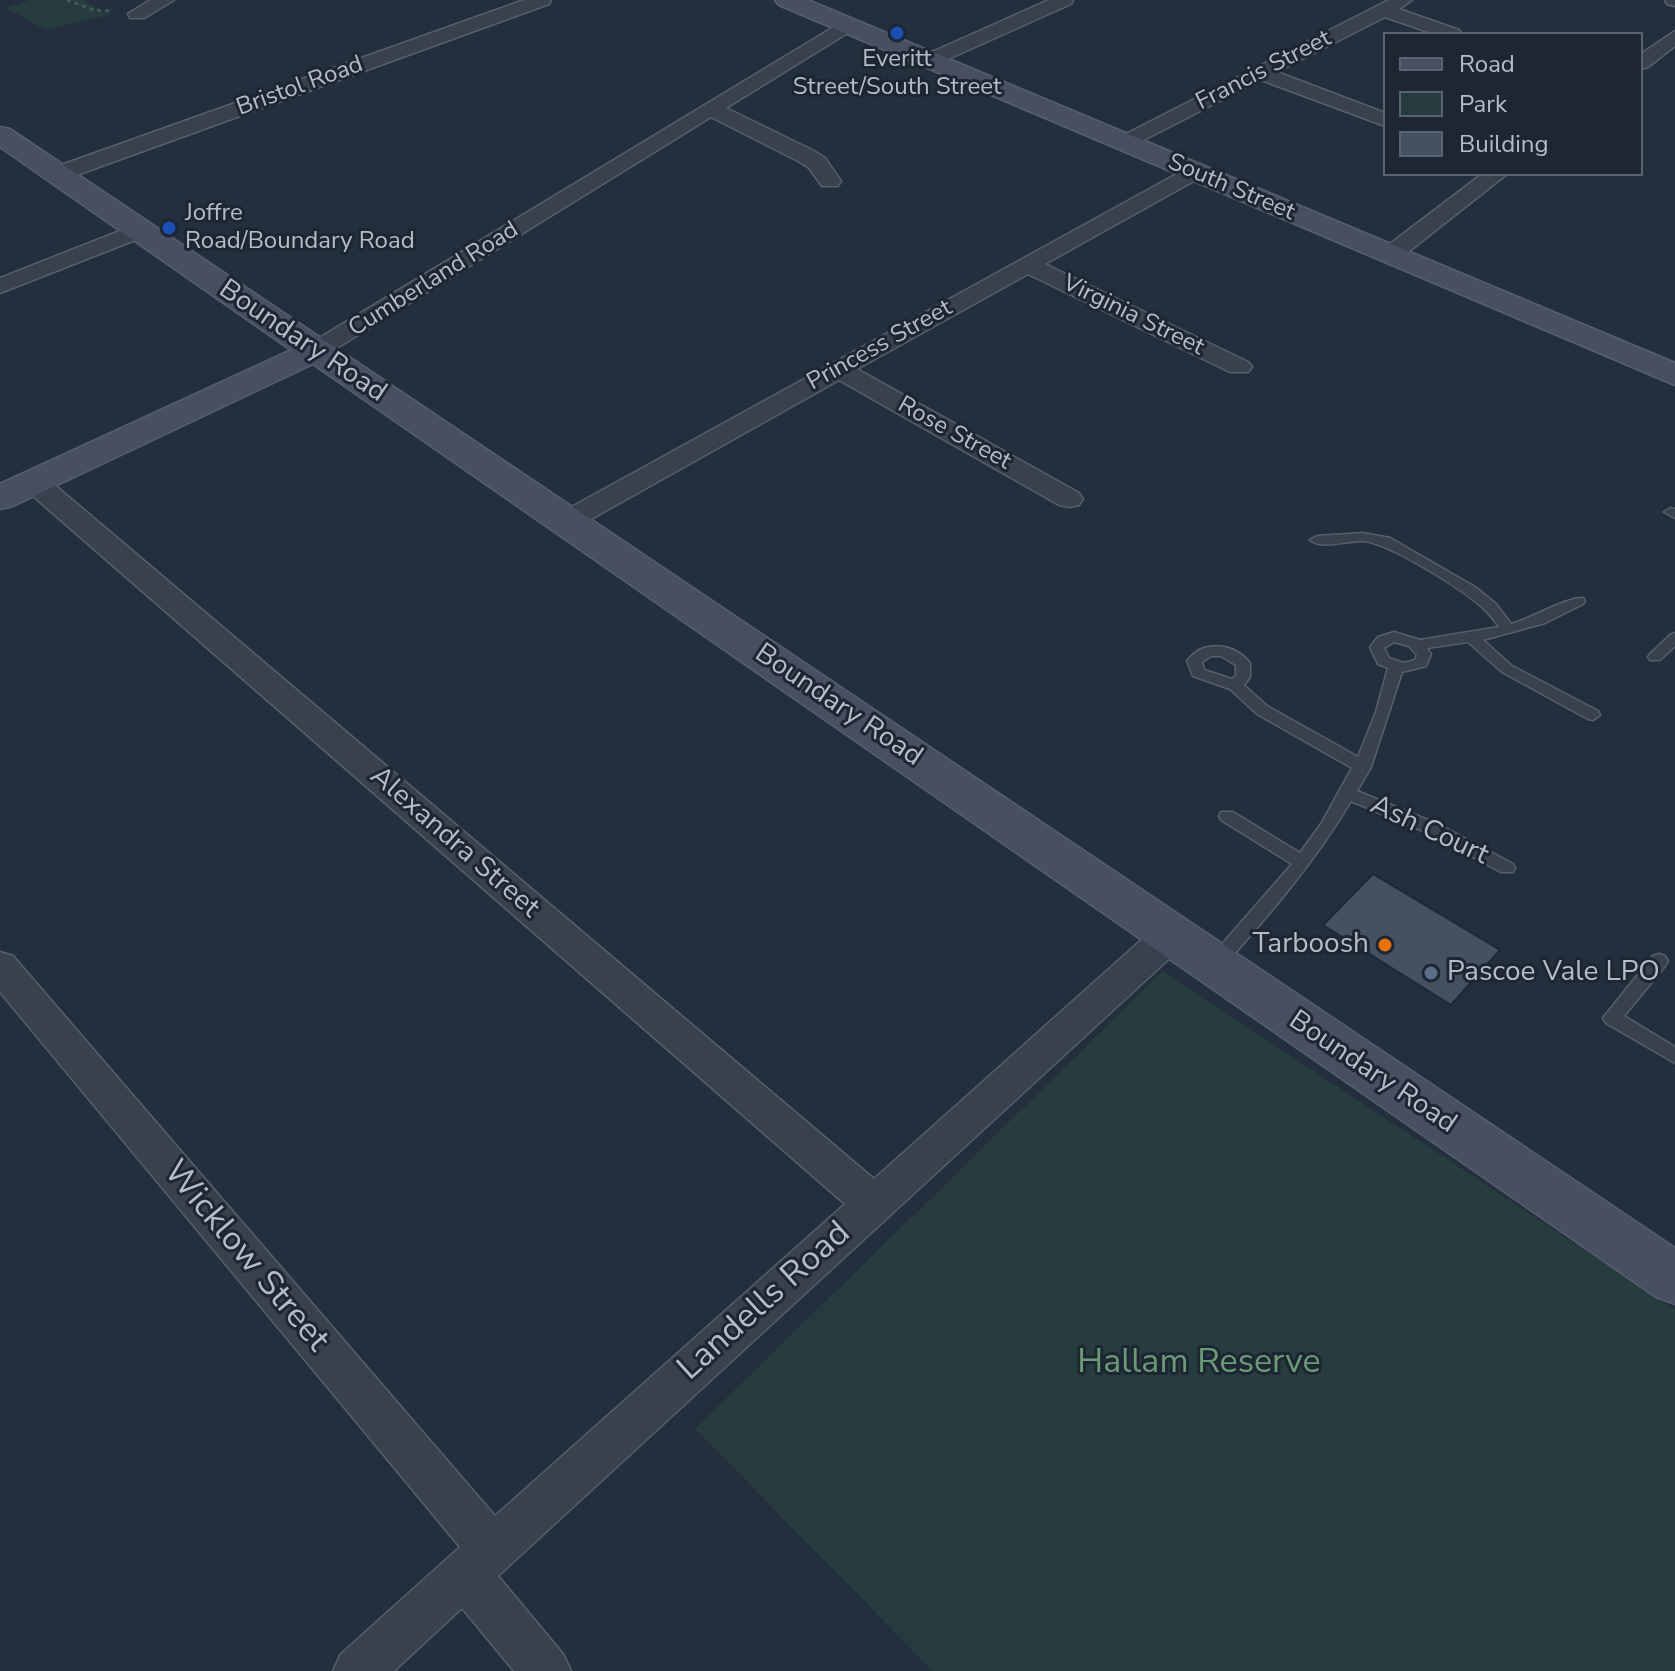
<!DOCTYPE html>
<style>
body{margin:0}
#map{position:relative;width:1675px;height:1671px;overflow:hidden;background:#242f3e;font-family:"Nunito Sans",sans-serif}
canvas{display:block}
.legend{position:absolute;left:1383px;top:32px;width:260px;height:144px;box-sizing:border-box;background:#1d2633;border:2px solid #59626f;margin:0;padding:10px 14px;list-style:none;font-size:24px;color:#b4bcc9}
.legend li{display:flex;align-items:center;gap:16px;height:40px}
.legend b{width:40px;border:2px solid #59626f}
</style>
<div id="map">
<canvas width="1675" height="1671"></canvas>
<ul class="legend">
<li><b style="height:10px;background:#465061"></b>Road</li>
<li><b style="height:22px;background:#263c3f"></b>Park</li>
<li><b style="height:22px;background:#455162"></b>Building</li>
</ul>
</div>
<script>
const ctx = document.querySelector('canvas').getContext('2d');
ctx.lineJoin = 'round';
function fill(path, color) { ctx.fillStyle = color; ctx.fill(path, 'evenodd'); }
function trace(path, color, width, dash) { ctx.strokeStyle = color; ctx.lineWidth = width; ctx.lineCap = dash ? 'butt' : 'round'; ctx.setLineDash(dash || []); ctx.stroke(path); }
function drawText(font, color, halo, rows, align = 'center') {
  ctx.font = font + ' "Nunito Sans",sans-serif'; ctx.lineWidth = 6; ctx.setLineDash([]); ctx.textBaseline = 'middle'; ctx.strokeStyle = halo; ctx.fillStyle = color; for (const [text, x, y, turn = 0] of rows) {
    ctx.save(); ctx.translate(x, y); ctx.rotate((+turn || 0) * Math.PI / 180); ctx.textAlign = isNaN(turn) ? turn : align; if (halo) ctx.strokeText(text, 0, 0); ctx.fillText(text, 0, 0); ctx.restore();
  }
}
const green = new Path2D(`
 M 30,0 L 84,0 L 101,10 L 113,11 L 108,15 L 45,30 L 6,8 Z
 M 1163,971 L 1675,1310 L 1675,1671 L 933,1671 L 695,1429 Z`);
const building = new Path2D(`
 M 1373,874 L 1500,950 L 1451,1005 L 1323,925 Z`);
const path = new Path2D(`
 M 67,0 L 94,10 L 113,11`);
const lane = new Path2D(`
 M 1671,508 L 1675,509 L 1675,518 L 1664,512 Z
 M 1363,533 L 1390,538 L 1475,587 L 1496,604 L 1511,624 C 1529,619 1570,596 1583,598 L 1585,601 L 1583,604 L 1545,623 L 1483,640 L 1512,666 L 1598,711 L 1600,715 L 1593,720 L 1588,719 L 1502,672 L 1468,642 L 1427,648 L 1431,654 L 1426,666 L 1402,672 L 1371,767 L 1357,791 L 1440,825 L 1513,864 L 1515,868 L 1513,872 L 1501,872 L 1428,833 L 1351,801 C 1314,863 1269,915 1221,969 L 1209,969 L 1206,964 L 1209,959 L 1292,864 L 1221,820 L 1219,816 L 1221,812 L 1233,812 L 1300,853 L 1321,824 L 1352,768 L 1257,714 L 1230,689 L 1193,676 L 1187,661 C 1203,639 1234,643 1250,663 L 1250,677 L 1244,685 L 1267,706 L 1358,757 L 1376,712 L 1388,668 L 1378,664 L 1370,647 L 1378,637 L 1394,632 L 1420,640 L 1499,627 C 1494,620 1489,613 1483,608 C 1462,589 1391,544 1364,541 C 1348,540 1323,550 1310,540 L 1317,536 ZM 1394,642 L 1409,646 L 1417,655 L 1415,660 L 1404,663 L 1389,658 L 1384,648 ZM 1211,656 L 1221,656 L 1236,665 L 1236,676 L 1232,679 L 1204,670 L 1202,662 Z
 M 1675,633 L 1675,646 L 1660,660 L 1650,660 L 1648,657 L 1650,654 L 1670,635 Z
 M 1659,954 L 1665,956 L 1668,961 L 1665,966 L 1624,1016 L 1675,1047 L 1675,1063 L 1606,1023 L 1603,1018 L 1653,956 Z`);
const street = new Path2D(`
 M 150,0 L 174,0 L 144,18 L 130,18 L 128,14 Z
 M 524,0 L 551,0 L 549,4 L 66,179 L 50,179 L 47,174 L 50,169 Z
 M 1049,0 L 1073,0 L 1071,4 L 937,64 L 930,66 L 920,60 L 923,56 Z
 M 1389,0 L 1412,0 L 1399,9 L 1459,30 L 1462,34 L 1434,34 L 1385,17 L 1277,72 L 1385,113 L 1385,126 L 1261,80 L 1132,146 L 1125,148 L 1114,142 L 1118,138 Z
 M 1665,0 L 1675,0 L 1675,6 L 1667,4 Z
 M 847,19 L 857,25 L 854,29 L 726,108 L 814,151 L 825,158 L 841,181 L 838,186 L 822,186 L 809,168 L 798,161 L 711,117 L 324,356 L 306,356 L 302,351 L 306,346 Z
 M 1675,31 L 1675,46 L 1648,67 L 1641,69 L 1641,54 Z
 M 1193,165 L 1204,172 L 1201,177 L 1045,264 L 1248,362 L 1252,367 L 1248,372 L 1230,372 L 1028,274 L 857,369 L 1079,493 L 1083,499 L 1079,505 L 1069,507 L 1059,505 L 839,380 L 577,527 L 567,530 L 557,527 L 553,521 L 557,515 Z
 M 1482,174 L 1507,174 L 1398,260 L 1382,260 L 1378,255 L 1382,250 Z
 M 140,223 L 148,225 L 151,230 L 148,235 L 0,293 L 0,278 Z
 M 34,474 L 44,476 L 874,1179 L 1158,925 L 1171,921 L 1184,925 L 1189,935 L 1184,945 L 498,1576 L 563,1654 L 571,1671 L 514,1671 L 462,1608 L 394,1671 L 333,1671 L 341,1654 L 460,1547 L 0,992 L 0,952 L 13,956 L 495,1516 L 845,1204 L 24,488 L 20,482 L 24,476 Z`);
const secondary = new Path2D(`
 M 775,0 L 808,0 L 1675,363 L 1675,385 L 779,5 Z
 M 0,127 L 10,129 L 1675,1248 L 1675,1304 L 1656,1297 L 313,364 L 13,506 L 0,509 L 0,484 L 291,350 L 0,147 Z`);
const markers = [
 [897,33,8,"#1a4fb4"],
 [169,228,8,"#1a4fb4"],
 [1385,945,8,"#e8710a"],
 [1431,973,8,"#5c6f8a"]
];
const farPoinames = [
 ["Everitt",897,60],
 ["Street/South Street",897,88],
 ["Joffre",185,214,"left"],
 ["Road/Boundary Road",185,242,"left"]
];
const farStreetnames = [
 ["Francis Street",1264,71,-27],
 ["Bristol Road",300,87,-20],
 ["South Street",1231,188,23],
 ["Cumberland Road",434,280,-32],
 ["Virginia Street",1133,316,26],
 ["Princess Street",880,346,-29],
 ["Rose Street",954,434,29]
];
const streetNames = [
 ["Boundary Road",302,342,34],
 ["Boundary Road",838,706,34],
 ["Ash Court",1429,831,25],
 ["Alexandra Street",454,843,41],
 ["Boundary Road",1372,1073,34]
];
const poiNames = [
 ["Tarboosh",1369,945],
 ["Pascoe Vale LPO",1447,973,"left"]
];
const nearStreetnames = [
 ["Wicklow Street",245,1257,50],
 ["Landells Road",765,1302,-42]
];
const nearParknames = [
 ["Hallam Reserve",1199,1364]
];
fill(green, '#263c3f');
fill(building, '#455162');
trace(building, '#1f2835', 2);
trace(lane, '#565f6c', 3);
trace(street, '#565f6c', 3);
trace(secondary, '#565f6c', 3);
trace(path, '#44595c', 3, [4, 4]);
fill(lane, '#38414e');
fill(street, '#38414e');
fill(secondary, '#465061');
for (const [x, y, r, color] of markers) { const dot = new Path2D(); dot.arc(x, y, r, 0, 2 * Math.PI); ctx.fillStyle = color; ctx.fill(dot); trace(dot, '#1d2633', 3); }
drawText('24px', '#b4bcc9', '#1d2633', farPoinames);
drawText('24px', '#b4bcc9', '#1d2633', farStreetnames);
drawText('28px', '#b4bcc9', '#1d2633', streetNames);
drawText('28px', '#b4bcc9', '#1d2633', poiNames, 'right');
drawText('34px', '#b4bcc9', '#1d2633', nearStreetnames);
drawText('34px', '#6b9a76', '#1d2633', nearParknames);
</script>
